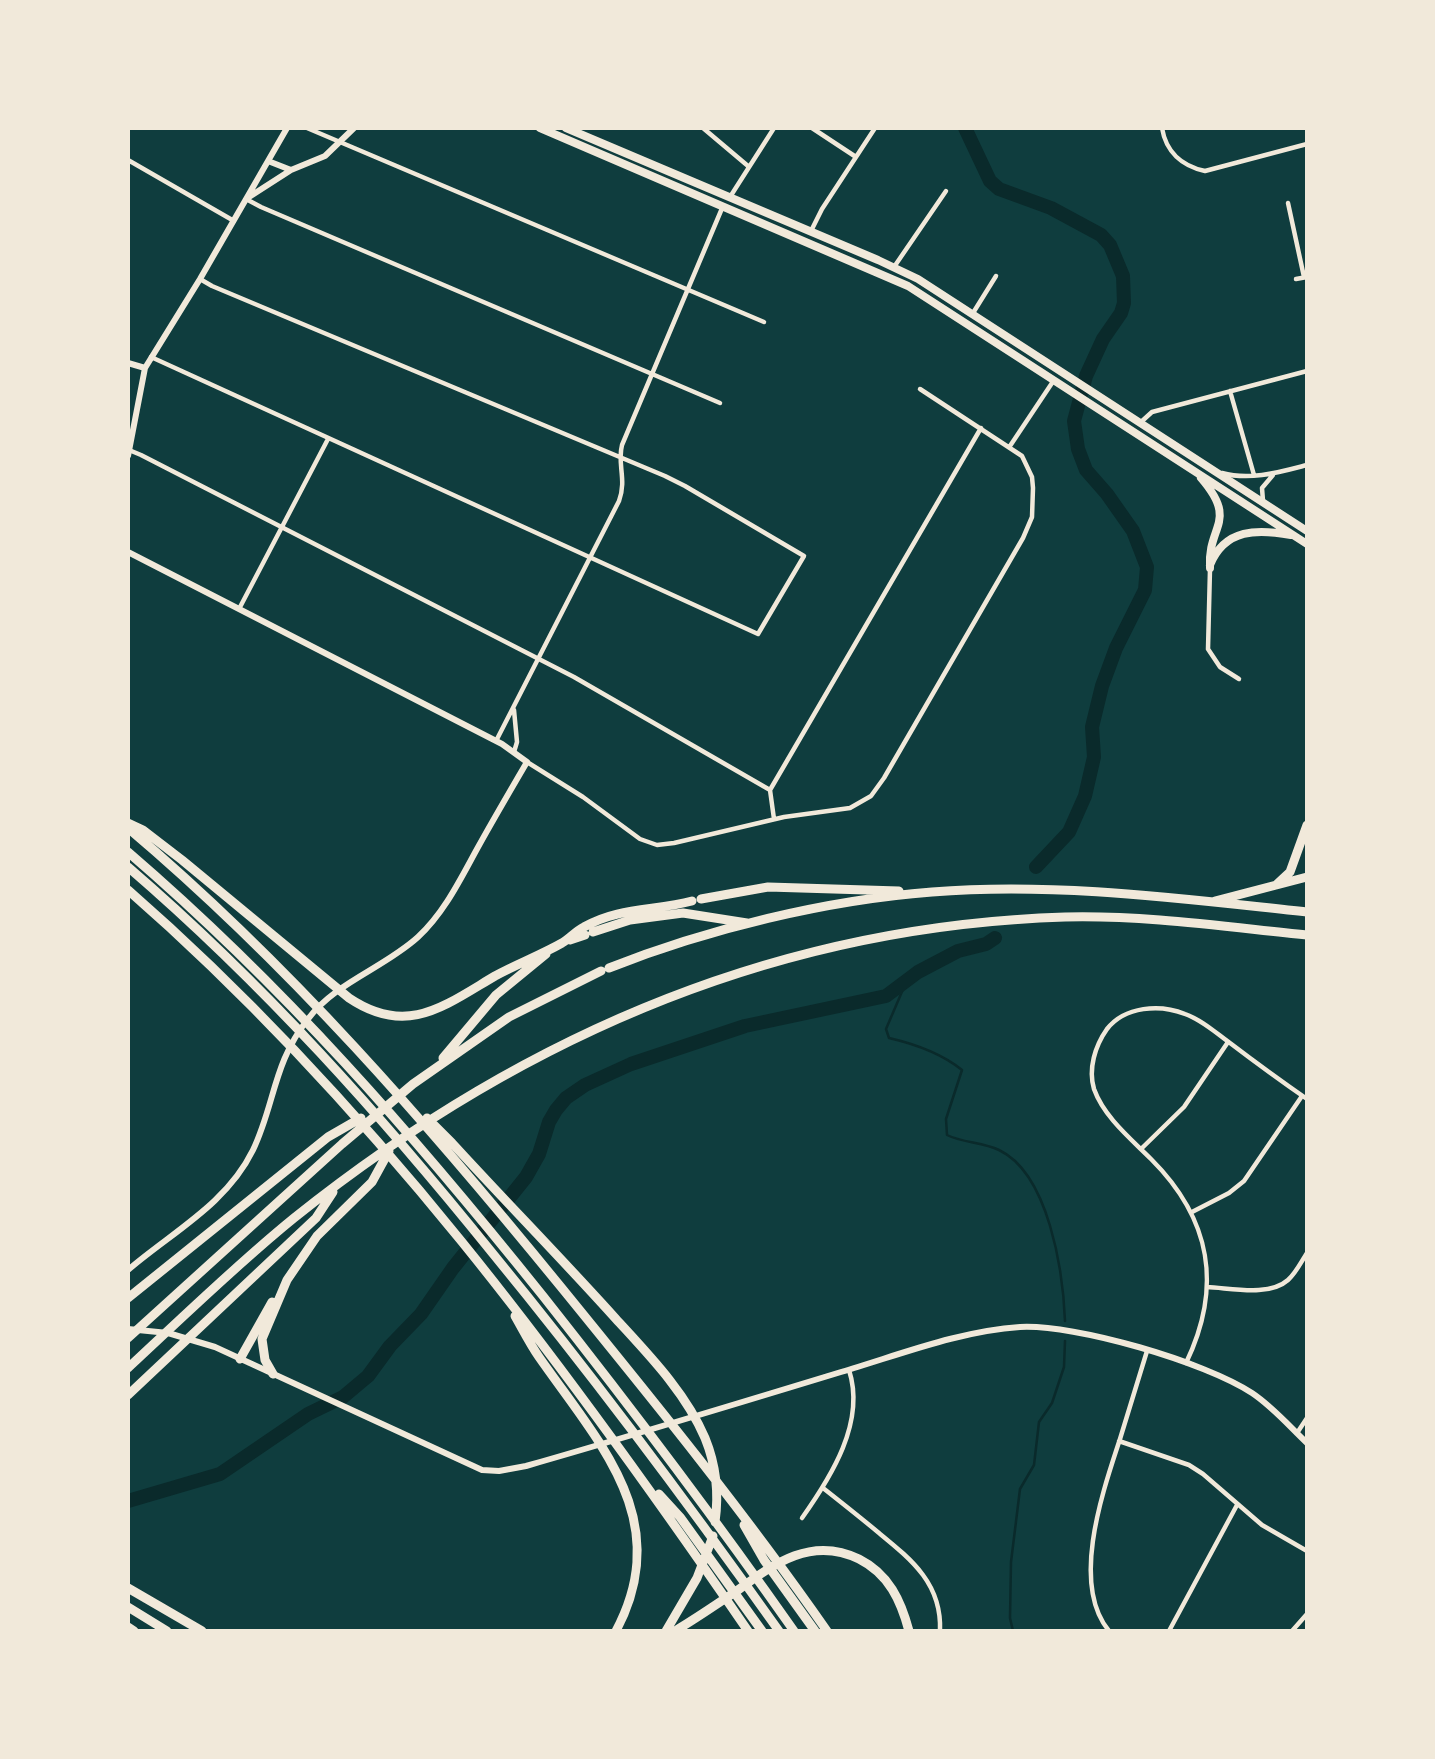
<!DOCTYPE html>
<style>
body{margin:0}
#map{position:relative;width:1435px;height:1759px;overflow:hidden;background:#0f3d3e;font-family:Barlow,sans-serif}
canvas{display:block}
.frame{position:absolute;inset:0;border:130px solid #f1e9da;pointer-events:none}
</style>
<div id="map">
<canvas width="1435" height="1759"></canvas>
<div class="frame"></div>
</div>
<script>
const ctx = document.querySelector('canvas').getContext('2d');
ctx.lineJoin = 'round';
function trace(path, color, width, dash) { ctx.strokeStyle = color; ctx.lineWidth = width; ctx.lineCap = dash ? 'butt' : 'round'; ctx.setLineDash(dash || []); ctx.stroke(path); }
const stream = new Path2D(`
 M 907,980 L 886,1029 L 889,1038 C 915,1044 941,1053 962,1070 L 946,1119 L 947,1135 C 963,1143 982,1142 999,1150 C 1049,1174 1063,1271 1065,1321
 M 1013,1631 L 1010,1618 L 1011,1562 L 1020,1489 L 1034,1465 L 1039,1422 L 1052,1403 L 1064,1367 L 1065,1341`);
const river = new Path2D(`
 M 965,128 L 990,181 L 999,189 L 1051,208 L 1101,235 L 1110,245 L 1123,276 L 1124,303 L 1121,313 L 1103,339 L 1086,376 L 1074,421 L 1078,449 L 1086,470 L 1107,494 L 1133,531 L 1147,567 L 1145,590 L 1116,648 L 1102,686 L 1092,727 L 1094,757 L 1085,796 L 1069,832 L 1036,867
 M 128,1501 L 220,1474 L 308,1414 L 343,1397 L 368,1376 L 390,1346 L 421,1314 L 453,1268 L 526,1177 L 539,1154 L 549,1122 L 556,1110 L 566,1098 L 585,1085 L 631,1064 L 745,1026 L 886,996 L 918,972 L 958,951 L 986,944 L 995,938`);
const minor = new Path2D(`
 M 307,128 L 764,322
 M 703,128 L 748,166
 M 812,128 L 856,157
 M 1162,128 C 1166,152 1182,166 1205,171 L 1307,144
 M 128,160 L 234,221
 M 730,197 L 774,128
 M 246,199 L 261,207 L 720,403
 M 1288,203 L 1304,277
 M 811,231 L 822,209 L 875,128
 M 894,267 L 946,191
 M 1296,279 L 1307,277
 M 973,313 L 996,276
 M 151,357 L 758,634 L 804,556 L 685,486 L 665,476 L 212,286 L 200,279
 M 1230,391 L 1254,475
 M 1141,422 L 1152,412 L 1307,371
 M 1010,446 L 1054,380
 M 129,450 L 141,455 L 574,677 L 770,790
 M 1222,473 C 1250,481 1280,472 1307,465
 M 1263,501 L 1262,488 L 1273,475
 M 1210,569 L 1208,649 L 1220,667 L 1239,679
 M 239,609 L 328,439
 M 514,710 L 517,742 L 514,752
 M 496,741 L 619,501 C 627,479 617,465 622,445 L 723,206
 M 527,762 L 583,797 L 640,839 L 657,845 L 674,843 L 784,817 L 850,808 L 871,796 L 884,778 L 1023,538 L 1032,517 L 1033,488 L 1032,477 L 1022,456 L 920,389
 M 774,819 L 770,790 L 981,428
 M 1141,1149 L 1184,1107 L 1228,1042
 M 1192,1212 L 1229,1193 L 1244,1181 L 1302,1096
 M 1207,1287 C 1231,1288 1269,1297 1288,1280 C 1296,1273 1301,1262 1307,1253
 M 1186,1363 C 1223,1286 1211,1219 1151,1159 C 1131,1139 1104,1117 1094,1089 C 1088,1069 1095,1046 1107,1029 C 1125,1006 1160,1004 1185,1014 C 1202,1020 1216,1033 1230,1043 C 1255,1062 1281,1081 1307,1099
 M 1297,1433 L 1307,1418
 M 1119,1441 L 1189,1465 L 1203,1474 L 1262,1525 L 1307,1551
 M 823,1488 C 842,1503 861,1518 879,1533 C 912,1560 942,1584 940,1631
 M 802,1518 C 831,1477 866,1422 849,1370
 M 1109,1631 C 1070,1584 1103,1491 1120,1439 C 1129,1409 1138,1380 1147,1351
 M 1169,1631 L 1237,1505
 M 1292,1631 L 1307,1614`);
const tertiary = new Path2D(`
 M 268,161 L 291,170
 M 249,197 L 291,170 L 325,156 L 354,128
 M 128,363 L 145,368
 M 128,456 L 145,368 L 200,279 L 287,128
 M 128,552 L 502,744 L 527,762 C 510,791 493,820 477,849 C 460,880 444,913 418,937 C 384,968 336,982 308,1019 C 273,1063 275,1104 253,1150 C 226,1205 172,1232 128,1270
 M 128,1329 L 168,1333 L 215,1347 L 482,1470 L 499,1471 L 526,1466 C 631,1436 736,1404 841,1372 C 899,1355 959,1331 1020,1327 C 1076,1324 1205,1362 1252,1393 C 1273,1407 1289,1426 1307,1443`);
const trunk = new Path2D(`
 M 540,128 L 908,286 L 1307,544
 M 566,128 L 878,260 L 918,279 L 1307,531
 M 1201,478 C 1239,522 1207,525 1210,568
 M 1210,565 C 1225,528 1258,529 1291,535`);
const motorway = new Path2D(`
 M 128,823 L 143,830 L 182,860 L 349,998 C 407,1037 444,1006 495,976 C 517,964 541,955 562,943 C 570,938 576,931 584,927 C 618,907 656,911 692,901
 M 128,828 C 290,965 428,1124 561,1287 C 653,1400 744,1512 827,1631
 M 128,852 C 285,987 414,1135 543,1296 C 630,1406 714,1517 794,1631
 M 128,867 C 264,984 382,1116 494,1255 C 594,1377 688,1503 779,1631
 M 1276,885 L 1290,872 L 1307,825
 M 128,890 C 372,1103 566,1366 748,1631
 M 701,899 L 768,887 L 899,891
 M 1215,901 L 1307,877
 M 593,932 L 630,920 L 683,913 L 747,923
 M 570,940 L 585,935
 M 609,968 C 707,929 827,900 932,892 C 1057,882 1183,899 1307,912
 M 443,1058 L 496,995 L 546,954
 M 427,1118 L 452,1143 C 506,1202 562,1259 616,1319 C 649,1355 686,1393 705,1438 C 716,1465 719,1494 715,1522
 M 128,1298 L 328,1137 L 361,1118
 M 515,1316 C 523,1330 530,1344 539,1357 C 599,1443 675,1520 616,1631
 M 128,1338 L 342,1144 L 413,1084 L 509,1017 L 601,971
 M 240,1359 L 272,1302
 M 128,1368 C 182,1318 236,1265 294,1218 C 519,1038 774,926 1065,917 C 1145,915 1227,927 1307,935
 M 273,1374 L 265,1360 L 262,1339 L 287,1280 L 317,1236 L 372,1182 L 389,1151
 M 128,1395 L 316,1218 L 333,1192
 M 659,1494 L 680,1517 L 762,1631
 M 744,1525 L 764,1560 L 815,1631
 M 128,1588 L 202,1631
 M 128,1607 L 167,1631
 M 128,1627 L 134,1631
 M 666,1631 L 697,1578 L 713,1536
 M 675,1631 C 697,1618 717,1604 738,1590 C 775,1563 812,1536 859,1559 C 889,1574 901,1601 909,1631`);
trace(stream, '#0a2a2b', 2.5);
trace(river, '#0a2a2b', 14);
trace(minor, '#f1e9da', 4.5);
trace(tertiary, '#f1e9da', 6);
trace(trunk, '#f1e9da', 8);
trace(motorway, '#f1e9da', 9);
</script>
